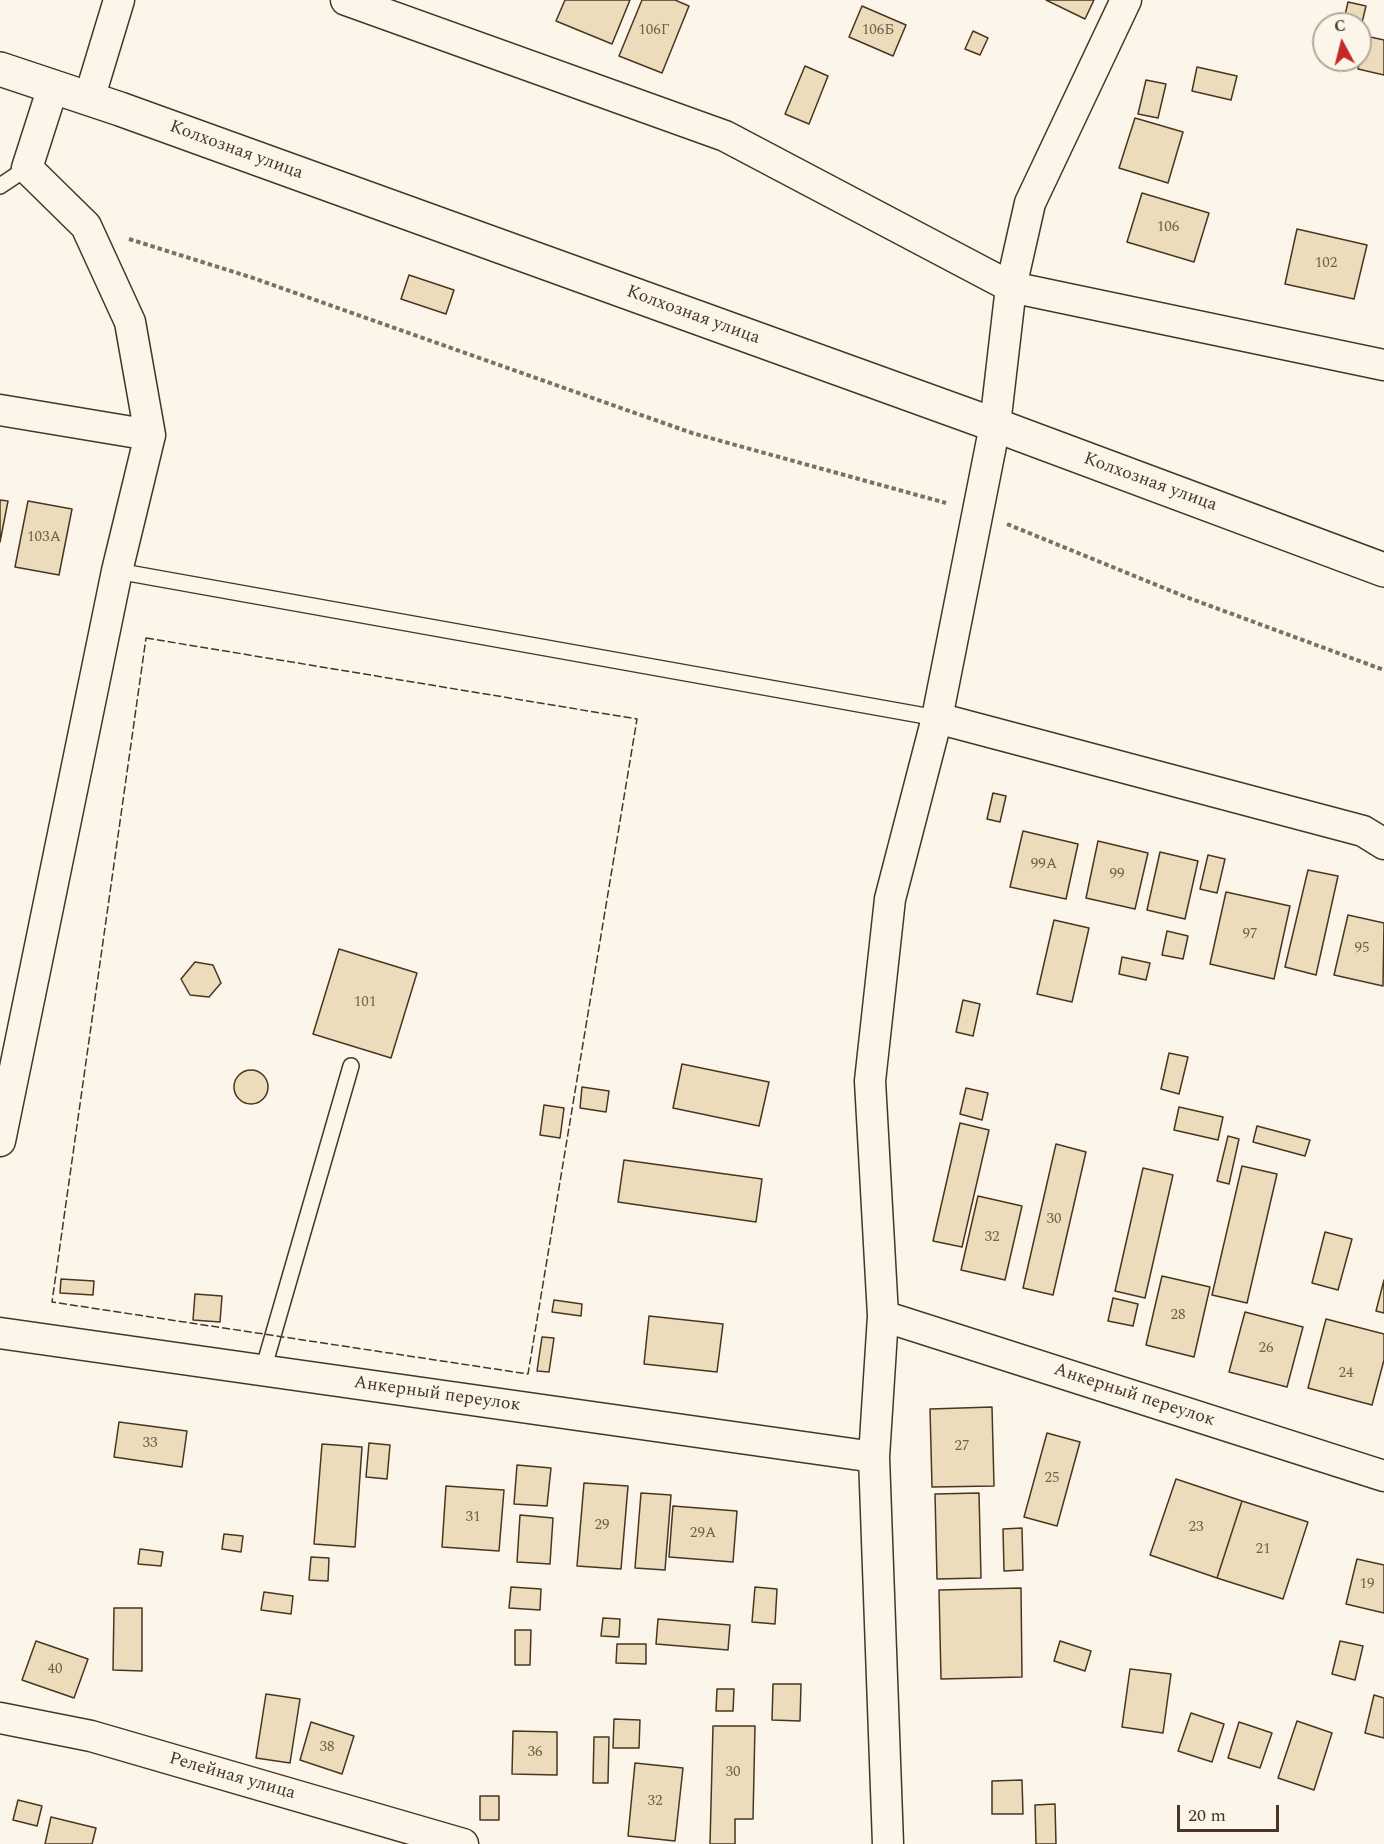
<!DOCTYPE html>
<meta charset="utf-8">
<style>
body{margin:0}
#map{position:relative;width:1384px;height:1844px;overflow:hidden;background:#fbf6e9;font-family:Spectral,serif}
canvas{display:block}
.north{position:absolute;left:1312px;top:12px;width:60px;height:60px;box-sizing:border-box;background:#fbf6e9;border:2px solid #b4a999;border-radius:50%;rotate:353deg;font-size:16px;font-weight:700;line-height:24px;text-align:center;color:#4a3520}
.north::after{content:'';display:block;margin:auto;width:21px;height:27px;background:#c62828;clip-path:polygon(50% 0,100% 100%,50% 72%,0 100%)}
.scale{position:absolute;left:1177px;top:1805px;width:102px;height:27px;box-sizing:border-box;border:3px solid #4a3520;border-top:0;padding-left:8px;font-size:18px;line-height:21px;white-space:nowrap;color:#4a3520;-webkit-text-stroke:4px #fbf6e9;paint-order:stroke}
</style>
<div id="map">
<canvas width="1384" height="1844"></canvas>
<div class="north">С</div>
<div class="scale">20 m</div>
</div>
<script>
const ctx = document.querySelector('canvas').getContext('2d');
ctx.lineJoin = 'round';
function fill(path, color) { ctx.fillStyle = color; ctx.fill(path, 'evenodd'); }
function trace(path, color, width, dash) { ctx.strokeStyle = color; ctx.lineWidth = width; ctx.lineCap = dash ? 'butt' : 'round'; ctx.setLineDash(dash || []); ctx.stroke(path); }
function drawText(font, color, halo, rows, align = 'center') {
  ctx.font = font + ' Spectral,serif'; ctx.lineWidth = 4.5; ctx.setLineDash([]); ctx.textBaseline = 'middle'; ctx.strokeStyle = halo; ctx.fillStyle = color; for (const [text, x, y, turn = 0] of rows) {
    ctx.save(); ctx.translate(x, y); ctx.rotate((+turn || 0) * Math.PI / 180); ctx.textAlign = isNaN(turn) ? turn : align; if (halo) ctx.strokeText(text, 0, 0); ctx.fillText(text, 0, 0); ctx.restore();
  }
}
const building = new Path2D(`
 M 565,0 L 630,0 L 612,44 L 556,21 Z
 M 642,0 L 675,0 L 689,6 L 662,73 L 619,56 Z
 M 1046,0 L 1094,0 L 1085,19 Z
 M 1348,2 L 1366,6 L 1360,31 L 1360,24 L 1343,24 Z
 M 862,6 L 906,25 L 893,56 L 849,37 Z
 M 973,31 L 988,38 L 980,55 L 965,49 Z
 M 1366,36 L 1384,40 L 1384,75 L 1358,69 Z
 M 805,66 L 828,76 L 809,124 L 785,114 Z
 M 1197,67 L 1237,76 L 1231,100 L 1192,91 Z
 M 1146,80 L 1166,84 L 1158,118 L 1138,114 Z
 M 1135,118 L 1183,132 L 1168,183 L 1119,168 Z
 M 1142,193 L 1209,213 L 1194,262 L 1127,242 Z
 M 1297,229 L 1367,245 L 1354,299 L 1285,284 Z
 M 409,275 L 454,290 L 446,314 L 401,299 Z
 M 0,500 L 8,501 L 0,542 Z
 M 28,501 L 72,509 L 59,575 L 15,567 Z
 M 993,793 L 1006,796 L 1000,822 L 987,819 Z
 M 1023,831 L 1078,844 L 1066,899 L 1010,887 Z
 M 1098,841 L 1148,853 L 1135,909 L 1086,898 Z
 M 1160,852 L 1198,861 L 1185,919 L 1147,910 Z
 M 1208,855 L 1225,859 L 1217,893 L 1200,889 Z
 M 1308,870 L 1338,876 L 1316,975 L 1285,967 Z
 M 1226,892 L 1290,906 L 1274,979 L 1210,964 Z
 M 1348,915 L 1384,923 L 1383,986 L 1334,975 Z
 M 1054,920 L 1089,928 L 1072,1002 L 1037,994 Z
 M 1167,931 L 1188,936 L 1183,959 L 1162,955 Z
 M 339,949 L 417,973 L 391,1058 L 313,1034 Z
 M 1122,957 L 1150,963 L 1146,980 L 1119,974 Z
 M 195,962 L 213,965 L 221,983 L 209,997 L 190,995 L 181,979 Z
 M 963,1000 L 980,1004 L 973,1036 L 956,1032 Z
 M 1169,1053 L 1188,1057 L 1179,1094 L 1161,1089 Z
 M 682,1064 L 769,1082 L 759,1126 L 673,1108 Z
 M234 1087a17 17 0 1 1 34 0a17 17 0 1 1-34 0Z
 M 582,1087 L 609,1091 L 606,1112 L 580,1108 Z
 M 966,1088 L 988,1093 L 982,1120 L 960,1114 Z
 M 544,1105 L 564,1108 L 560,1138 L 540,1135 Z
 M 1179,1107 L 1223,1117 L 1218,1140 L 1174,1130 Z
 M 960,1123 L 989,1130 L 962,1247 L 933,1241 Z
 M 1257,1126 L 1310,1140 L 1305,1156 L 1253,1142 Z
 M 1228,1136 L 1239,1139 L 1229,1184 L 1217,1181 Z
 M 1056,1144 L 1086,1152 L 1053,1295 L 1023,1288 Z
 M 624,1160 L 762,1179 L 756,1222 L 618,1202 Z
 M 1242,1166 L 1277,1174 L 1247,1303 L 1212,1295 Z
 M 1143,1168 L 1173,1175 L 1145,1298 L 1115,1291 Z
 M 978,1196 L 1022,1206 L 1005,1280 L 961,1270 Z
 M 1325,1232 L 1352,1239 L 1338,1290 L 1312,1283 Z
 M 1162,1276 L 1210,1287 L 1194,1357 L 1146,1345 Z
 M 61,1279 L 94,1281 L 93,1295 L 60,1293 Z
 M 1384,1280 L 1384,1313 L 1376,1311 Z
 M 195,1294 L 222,1296 L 220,1322 L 193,1320 Z
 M 1113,1298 L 1138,1304 L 1133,1326 L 1108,1321 Z
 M 554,1300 L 582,1304 L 581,1316 L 552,1312 Z
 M 1245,1312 L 1303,1327 L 1287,1387 L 1229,1372 Z
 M 649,1316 L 723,1324 L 717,1372 L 644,1364 Z
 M 1326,1319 L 1384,1334 L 1384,1360 L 1372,1405 L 1308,1388 Z
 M 542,1337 L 554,1338 L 549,1372 L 537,1371 Z
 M 992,1407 L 994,1486 L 932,1487 L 930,1409 Z
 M 119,1422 L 187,1431 L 182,1467 L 114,1457 Z
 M 1047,1433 L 1080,1442 L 1057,1526 L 1024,1517 Z
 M 369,1443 L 390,1445 L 387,1479 L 366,1477 Z
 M 322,1444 L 362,1447 L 355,1547 L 314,1544 Z
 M 517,1465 L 551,1468 L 547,1506 L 514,1504 Z
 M 1176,1479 L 1242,1501 L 1217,1578 L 1150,1555 Z
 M 584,1483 L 628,1486 L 621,1569 L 577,1566 Z
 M 446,1486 L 504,1490 L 499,1551 L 442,1547 Z
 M 641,1493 L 671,1495 L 665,1570 L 635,1568 Z
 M 979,1493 L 981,1578 L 937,1579 L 935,1494 Z
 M 1242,1501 L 1308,1522 L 1283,1599 L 1217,1578 Z
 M 673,1506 L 737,1511 L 733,1562 L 669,1557 Z
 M 520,1515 L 553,1518 L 550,1564 L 517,1562 Z
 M 1022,1528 L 1023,1570 L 1004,1571 L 1003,1529 Z
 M 224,1534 L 243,1536 L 241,1552 L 222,1549 Z
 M 140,1549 L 163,1552 L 161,1566 L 138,1564 Z
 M 311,1557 L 329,1558 L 328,1581 L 309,1580 Z
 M 1357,1559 L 1384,1565 L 1384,1613 L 1346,1604 Z
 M 511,1587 L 541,1589 L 540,1610 L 509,1608 Z
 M 755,1587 L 777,1589 L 775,1624 L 752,1622 Z
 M 1021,1588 L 1022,1677 L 941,1679 L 939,1590 Z
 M 264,1592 L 293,1596 L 291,1614 L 261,1610 Z
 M 114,1608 L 142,1608 L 142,1671 L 113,1670 Z
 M 603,1618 L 620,1619 L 619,1637 L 601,1636 Z
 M 658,1619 L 730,1625 L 728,1650 L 656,1644 Z
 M 515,1630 L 531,1630 L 530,1665 L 515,1665 Z
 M 36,1641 L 88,1659 L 74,1698 L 22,1680 Z
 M 1060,1641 L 1091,1651 L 1085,1671 L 1054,1661 Z
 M 1340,1641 L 1363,1646 L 1355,1680 L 1332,1674 Z
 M 617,1644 L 646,1644 L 646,1664 L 616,1663 Z
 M 1130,1669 L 1171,1674 L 1163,1733 L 1122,1727 Z
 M 773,1684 L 801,1684 L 800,1721 L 772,1720 Z
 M 717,1689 L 734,1689 L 733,1711 L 716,1711 Z
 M 266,1694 L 300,1699 L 290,1763 L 256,1758 Z
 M 1374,1695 L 1384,1698 L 1384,1738 L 1365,1733 Z
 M 1191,1713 L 1224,1724 L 1212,1762 L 1178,1751 Z
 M 614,1719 L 640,1720 L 639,1748 L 613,1748 Z
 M 1297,1721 L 1332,1733 L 1314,1790 L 1278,1778 Z
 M 311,1722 L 354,1736 L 342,1774 L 300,1760 Z
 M 1239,1722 L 1272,1733 L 1260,1768 L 1228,1758 Z
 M 713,1726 L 755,1726 L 753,1819 L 735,1819 L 735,1844 L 710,1844 Z
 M 513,1731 L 557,1732 L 557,1775 L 512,1774 Z
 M 594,1737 L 609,1737 L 608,1783 L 593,1783 Z
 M 635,1763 L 683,1768 L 675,1841 L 628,1836 Z
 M 1022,1780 L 1023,1814 L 992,1814 L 992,1781 Z
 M 480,1796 L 499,1796 L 499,1820 L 480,1820 Z
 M 18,1800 L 42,1806 L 37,1826 L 13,1820 Z
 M 1055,1804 L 1056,1844 L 1036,1844 L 1035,1805 Z
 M 51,1817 L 96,1828 L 92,1844 L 45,1844 Z`);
const path = new Path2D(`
 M 129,239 L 250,277 L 692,433 L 946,503
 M 1007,524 L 1186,597 L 1384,670`);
const lane = new Path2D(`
 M 0,186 L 27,168
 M 117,571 L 937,718
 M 263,1370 L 351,1066`);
const street = new Path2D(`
 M 346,0 L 725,136 L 1011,287 L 1384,365
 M 53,87 L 27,168 L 86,226 L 130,322 L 150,435
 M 89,99 L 119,0
 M 0,410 L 150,435 L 117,571 L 0,1141
 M 937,718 L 1363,831 L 1384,844
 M 883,1316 L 1384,1476
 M 0,1333 L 874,1457
 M 0,1718 L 91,1736 L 463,1844
 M 888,1844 L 874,1457 L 883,1316 L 870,1081 L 890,899 L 937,718 L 995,425 L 1011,287 L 1030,203 L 1126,0`);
const secondary = new Path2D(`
 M 0,69 L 120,109 L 995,425 L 1384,570`);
const fence = new Path2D(`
 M 146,638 L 637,719 L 528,1374 L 52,1302 Z`);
const numberNames = [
 ["106Г",654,31],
 ["106Б",878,31],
 ["106",1168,228],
 ["102",1326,264],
 ["103А",44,538],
 ["99А",1044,865],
 ["99",1117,875],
 ["97",1250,935],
 ["95",1362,949],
 ["101",365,1003],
 ["30",1054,1220],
 ["32",992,1238],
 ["28",1178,1316],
 ["26",1266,1349],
 ["24",1346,1374],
 ["33",150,1444],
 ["27",962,1447],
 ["25",1052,1479],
 ["31",473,1518],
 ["29",602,1526],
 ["23",1196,1528],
 ["29А",703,1534],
 ["21",1263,1550],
 ["19",1367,1585],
 ["40",55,1670],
 ["38",327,1748],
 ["36",535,1753],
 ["30",733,1773],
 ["32",655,1802]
];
const streetNames = [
 ["Колхозная улица",236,151,20],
 ["Колхозная улица",693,316,20],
 ["Колхозная улица",1150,483,20],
 ["Анкерный переулок",437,1395,8],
 ["Анкерный переулок",1134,1396,18],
 ["Релейная улица",232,1777,16]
];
fill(building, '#ecdcbc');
trace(building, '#4a3520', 1.5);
trace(lane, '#4a3520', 18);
trace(street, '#4a3520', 33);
trace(secondary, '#4a3520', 36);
trace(path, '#7f6f5c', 4, [4.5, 3]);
trace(lane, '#fbf6e9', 15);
trace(street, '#fbf6e9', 30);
trace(secondary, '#fbf6e9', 33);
trace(fence, '#4a3520', 1.5, [8, 3]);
drawText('15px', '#725f47', null, numberNames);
drawText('18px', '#4a3520', '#fbf6e9', streetNames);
</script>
